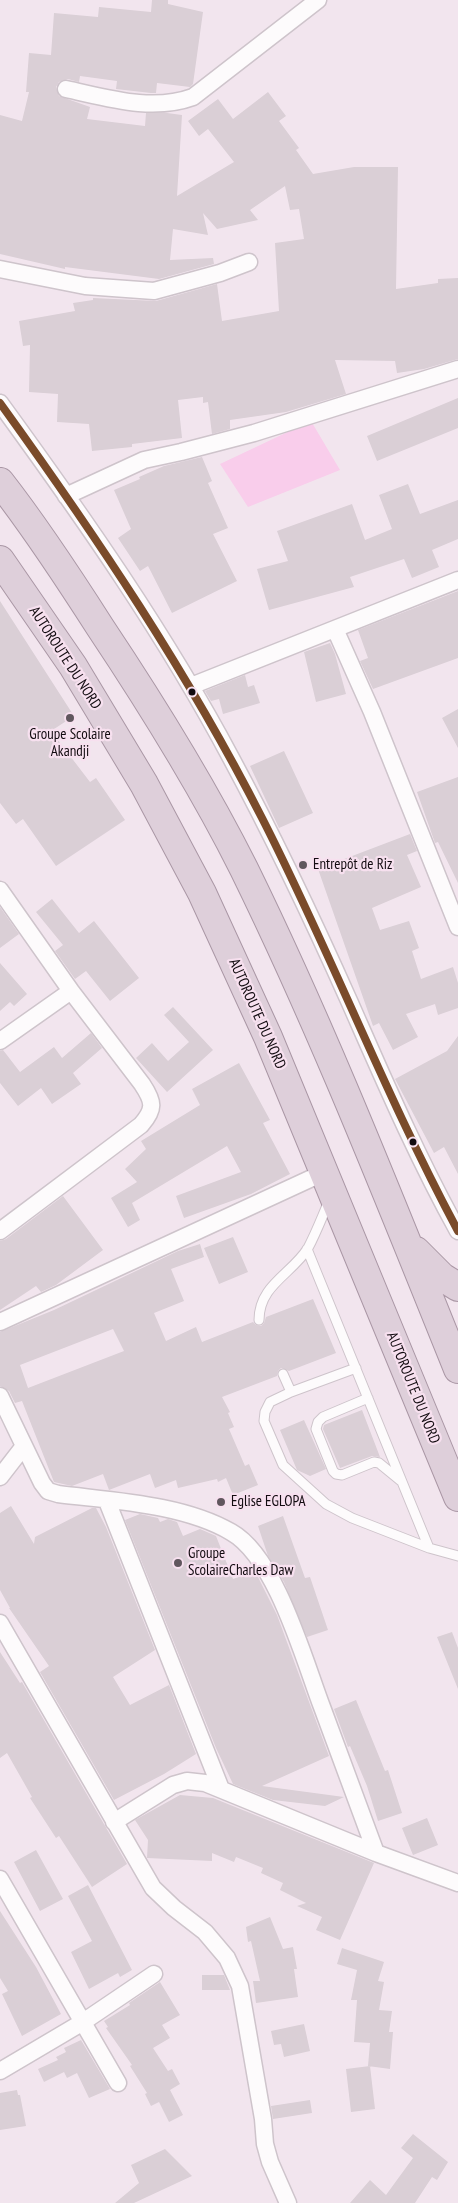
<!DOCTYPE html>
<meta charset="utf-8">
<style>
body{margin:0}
canvas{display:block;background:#f2e5ee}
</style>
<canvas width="458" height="2203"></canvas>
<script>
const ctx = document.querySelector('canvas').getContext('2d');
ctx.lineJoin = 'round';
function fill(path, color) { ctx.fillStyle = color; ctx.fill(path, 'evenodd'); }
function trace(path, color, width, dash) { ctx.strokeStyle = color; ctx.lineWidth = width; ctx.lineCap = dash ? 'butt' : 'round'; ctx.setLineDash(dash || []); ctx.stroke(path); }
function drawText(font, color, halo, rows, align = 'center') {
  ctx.font = font + ' "PT Sans Narrow",sans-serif'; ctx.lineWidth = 4.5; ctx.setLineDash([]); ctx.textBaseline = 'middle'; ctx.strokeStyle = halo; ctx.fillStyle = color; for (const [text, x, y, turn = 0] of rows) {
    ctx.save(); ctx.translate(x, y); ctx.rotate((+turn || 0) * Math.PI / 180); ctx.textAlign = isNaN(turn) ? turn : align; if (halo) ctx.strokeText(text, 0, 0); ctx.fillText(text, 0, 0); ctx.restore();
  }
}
const green = new Path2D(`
 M 311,421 L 340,470 L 248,507 L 220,464 Z`);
const building = new Path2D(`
 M 152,0 L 168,0 L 168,4 L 203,12 L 193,84 L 190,87 L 157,83 L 156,93 L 151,93 L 116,89 L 117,81 L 80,76 L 79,82 L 68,79 L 59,82 L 56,87 L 59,96 L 90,107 L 87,119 L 145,126 L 146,113 L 167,113 L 182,115 L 177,196 L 234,162 L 208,129 L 199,136 L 188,121 L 218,99 L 233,119 L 268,92 L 286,116 L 279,121 L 299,148 L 296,150 L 313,174 L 354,167 L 398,167 L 396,289 L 438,283 L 438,279 L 458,278 L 458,359 L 424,369 L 397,373 L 395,361 L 335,360 L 346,394 L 286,412 L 230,420 L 230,429 L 212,434 L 208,402 L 203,403 L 203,397 L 178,400 L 182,438 L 132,444 L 132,447 L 92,451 L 89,424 L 57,422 L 58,394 L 29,392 L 30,345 L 23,346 L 19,321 L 75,311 L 73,303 L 93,300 L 93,298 L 156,301 L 217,284 L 222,321 L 279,311 L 275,243 L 304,239 L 299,209 L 290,210 L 285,186 L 250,210 L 258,220 L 217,229 L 203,213 L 208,235 L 173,229 L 170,260 L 213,258 L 214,264 L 159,279 L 65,267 L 65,269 L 0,254 L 0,115 L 22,121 L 29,92 L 26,92 L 29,53 L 51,55 L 54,13 L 98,17 L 99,7 L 151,12 Z
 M 458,398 L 458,428 L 377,461 L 367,436 Z
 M 202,457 L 212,481 L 208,483 L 228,528 L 213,534 L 237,581 L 172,613 L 148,566 L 140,571 L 118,538 L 131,529 L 114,490 L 140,479 L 139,477 L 164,466 Z
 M 408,484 L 420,514 L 458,500 L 458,539 L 432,550 L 439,567 L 412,578 L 404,559 L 350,577 L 354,587 L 269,610 L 257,569 L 288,561 L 277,531 L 352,504 L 365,540 L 392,529 L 379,495 Z
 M 458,591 L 458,658 L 373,689 L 360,661 L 368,658 L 358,630 Z
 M 0,601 L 74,716 L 51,731 L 90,782 L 96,778 L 125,820 L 56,866 L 23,819 L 16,824 L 0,803 Z
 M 330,643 L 335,654 L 346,694 L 316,702 L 304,652 Z
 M 245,675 L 248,687 L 254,685 L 260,703 L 223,714 L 219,699 L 211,701 L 205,691 Z
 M 458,709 L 458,748 L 442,718 Z
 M 284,751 L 313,813 L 279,828 L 250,766 Z
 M 458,777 L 458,883 L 438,842 L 435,843 L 417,792 Z
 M 410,834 L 417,851 L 407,855 L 421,887 L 372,908 L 380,930 L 409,921 L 419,948 L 412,951 L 421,979 L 453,967 L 458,983 L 458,1008 L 438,1015 L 435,1004 L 406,1014 L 418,1037 L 393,1050 L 379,1023 L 373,1026 L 318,869 Z
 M 52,899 L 79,933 L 94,921 L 139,978 L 110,1001 L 86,971 L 75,979 L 55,951 L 63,945 L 36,912 Z
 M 0,907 L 19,934 L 0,948 Z
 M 0,963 L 27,994 L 14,1006 L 10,1002 L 0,1011 Z
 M 173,1007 L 213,1050 L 167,1092 L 136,1058 L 152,1043 L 168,1061 L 189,1042 L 164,1015 Z
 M 91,1033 L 102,1048 L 73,1073 L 81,1084 L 52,1104 L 41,1088 L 18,1106 L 0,1083 L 0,1051 L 3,1050 L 20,1072 L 54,1047 L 62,1058 Z
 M 458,1036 L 458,1174 L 444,1147 L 434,1153 L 395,1079 L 447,1051 Z
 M 239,1063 L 270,1120 L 263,1123 L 290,1174 L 251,1194 L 184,1218 L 176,1196 L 241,1172 L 227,1146 L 132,1203 L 140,1220 L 128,1227 L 111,1198 L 137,1182 L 125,1169 L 146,1149 L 141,1141 L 200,1105 L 192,1089 Z
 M 63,1196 L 103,1250 L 56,1285 L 41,1292 L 36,1286 L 0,1310 L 0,1241 L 6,1239 Z
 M 233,1237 L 248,1272 L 219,1284 L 204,1248 Z
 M 200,1244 L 204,1257 L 171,1269 L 184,1301 L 154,1313 L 166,1341 L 196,1327 L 202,1342 L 253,1322 L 256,1325 L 261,1326 L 264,1323 L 266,1317 L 313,1299 L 336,1353 L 289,1371 L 281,1368 L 278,1371 L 277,1376 L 222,1397 L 230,1412 L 228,1413 L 234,1427 L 229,1429 L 245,1466 L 249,1464 L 258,1485 L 233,1495 L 226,1478 L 218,1482 L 217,1479 L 178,1488 L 176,1480 L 155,1488 L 150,1474 L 109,1490 L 103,1474 L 72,1486 L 54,1482 L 22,1401 L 15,1403 L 9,1391 L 0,1386 L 0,1332 L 54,1310 L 178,1251 ZM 113,1329 L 124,1351 L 28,1388 L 20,1365 Z
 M 362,1410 L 380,1457 L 372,1456 L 340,1468 L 323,1429 L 324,1425 Z
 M 304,1420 L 326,1469 L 310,1476 L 297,1470 L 280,1430 Z
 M 11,1506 L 34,1544 L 35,1537 L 92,1508 L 96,1508 L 106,1527 L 155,1650 L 113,1677 L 130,1705 L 169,1685 L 196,1754 L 164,1774 L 114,1800 L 40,1672 L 49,1666 L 9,1608 L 10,1608 L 0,1590 L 0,1513 Z
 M 140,1514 L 158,1518 L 160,1522 L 168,1519 L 177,1522 L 183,1536 L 200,1529 L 216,1536 L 233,1579 L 255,1571 L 277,1615 L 329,1756 L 262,1786 L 344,1797 L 325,1806 L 273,1800 L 233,1784 L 216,1748 L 125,1520 Z
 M 283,1516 L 305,1578 L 310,1577 L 328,1630 L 307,1637 L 284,1582 L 268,1556 L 258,1526 Z
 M 452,1632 L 458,1648 L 458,1689 L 437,1637 Z
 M 0,1652 L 20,1683 L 22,1682 L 127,1864 L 92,1887 L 59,1836 L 56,1838 L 30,1798 L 32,1797 L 7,1753 L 0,1758 Z
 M 356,1700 L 385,1771 L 388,1770 L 402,1813 L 378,1821 L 367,1786 L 350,1746 L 348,1747 L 334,1709 Z
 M 180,1795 L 213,1798 L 374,1863 L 340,1940 L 316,1930 L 322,1917 L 297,1906 L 306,1903 L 280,1890 L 283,1883 L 261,1873 L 263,1868 L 236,1857 L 234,1862 L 212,1853 L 212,1861 L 147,1858 L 148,1840 L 135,1820 Z
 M 427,1818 L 438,1845 L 413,1855 L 402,1828 Z
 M 36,1850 L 63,1899 L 40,1911 L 14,1862 Z
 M 88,1885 L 132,1970 L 120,1977 L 118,1973 L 89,1989 L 71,1952 L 92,1941 L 68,1896 Z
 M 0,1911 L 36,1967 L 61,2014 L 22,2036 L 2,1994 L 8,1991 L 0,1978 Z
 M 270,1917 L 283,1949 L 293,1947 L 297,1969 L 294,1969 L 298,1997 L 256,2003 L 253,1981 L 260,1981 L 251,1941 L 248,1942 L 246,1927 Z
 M 342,1948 L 384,1962 L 378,1981 L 384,1982 L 379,2010 L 392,2011 L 389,2032 L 393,2032 L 390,2069 L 368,2066 L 370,2043 L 354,2042 L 357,2000 L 351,2000 L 357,1970 L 337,1964 Z
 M 202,1975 L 224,1975 L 230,1990 L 202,1990 Z
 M 160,1982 L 180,2015 L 162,2025 L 170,2038 L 153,2048 L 168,2071 L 172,2069 L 180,2084 L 170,2090 L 183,2115 L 169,2122 L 159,2102 L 151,2106 L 145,2094 L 147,2093 L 130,2066 L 132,2065 L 106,2028 L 108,2027 L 104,2021 L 130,2005 L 129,2003 Z
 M 304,2024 L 310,2051 L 284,2057 L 281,2044 L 274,2045 L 271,2031 Z
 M 81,2040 L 110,2089 L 89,2098 L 77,2073 L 67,2078 L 64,2072 L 44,2082 L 38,2069 L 58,2060 L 56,2057 L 66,2052 L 64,2048 Z
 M 370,2066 L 375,2109 L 351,2112 L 346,2069 Z
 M 17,2090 L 18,2095 L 20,2095 L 26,2126 L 0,2130 L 0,2093 Z
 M 310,2100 L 312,2113 L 273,2119 L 271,2106 Z
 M 413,2134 L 448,2162 L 437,2180 L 432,2177 L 415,2203 L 350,2203 L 370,2180 L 386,2195 L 413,2158 L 401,2148 Z
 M 165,2149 L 192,2176 L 134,2203 L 115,2203 L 139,2183 L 131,2165 Z`);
const lane = new Path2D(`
 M 307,1249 L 429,1548
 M 259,1320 C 259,1285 292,1274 308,1248 C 316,1233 322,1217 329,1201
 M 283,1374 L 291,1392 L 270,1402 L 265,1412 L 264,1421 L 283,1465 L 326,1504 L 352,1518 L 429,1548 L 458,1556
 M 291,1392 L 356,1368
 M 368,1398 L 323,1417 L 318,1422 L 316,1429 L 333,1471 L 336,1474 L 342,1475 L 374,1462 L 379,1463 L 401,1481`);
const street = new Path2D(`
 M 66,89 C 108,98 152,112 193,97 L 318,0
 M 0,269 L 85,286 L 154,291 L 220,273 L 249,262
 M 0,403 C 83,517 165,634 231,758 C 274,838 313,920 350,1003 C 384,1080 417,1157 458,1231
 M 66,496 L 144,460 L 181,452 L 254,433 L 458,369
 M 335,629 L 372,712 L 458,927
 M 191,686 L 458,580
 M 0,890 L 71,991 L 142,1084 C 154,1102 155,1109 141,1125 L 0,1231
 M 0,1041 L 71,991
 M 0,1322 L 325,1172
 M 0,1396 L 42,1483 L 48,1491 L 58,1494 C 113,1501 183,1504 231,1532 C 276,1557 304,1660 322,1707 C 340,1756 358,1804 376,1853
 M 0,1477 L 24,1446
 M 107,1501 L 221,1789
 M 0,1623 L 153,1888 L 174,1908 L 205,1932 L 227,1958 L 240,1986 L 263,2119 L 265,2144 L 270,2162 L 288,2203
 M 114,1822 L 173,1785 L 187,1781 L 205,1783 L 376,1853 L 458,1883
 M 0,1879 L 118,2083
 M 0,2071 L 83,2022 L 154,1974`);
const highway = new Path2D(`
 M 0,482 C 36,528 68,577 100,627 C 152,705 202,785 244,869 C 324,1032 390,1201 458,1369
 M 0,560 L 73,666 L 144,784 L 202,893 L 268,1037 L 458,1497
 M 416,1251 L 442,1277 L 458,1287`);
const bus1 = new Path2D(`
 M 0,403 C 96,536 187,671 262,818 C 331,953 386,1097 458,1231`);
const markers = [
 [192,692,4.5,"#120b10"],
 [70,718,5,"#60575e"],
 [303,865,5,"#60575e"],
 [413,1142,4.5,"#120b10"],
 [221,1502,5,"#60575e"],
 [178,1563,5,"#60575e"]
];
const streetNames = [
 ["AUTOROUTE DU NORD",65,658,57],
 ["AUTOROUTE DU NORD",257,1014,66],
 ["AUTOROUTE DU NORD",413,1388,68]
];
const poiNames = [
 ["Groupe Scolaire",70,735,"center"],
 ["Akandji",70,752,"center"],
 ["Entrepôt de Riz",313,865],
 ["Eglise EGLOPA",231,1502],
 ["Groupe",188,1554],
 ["ScolaireCharles Daw",188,1571]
];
fill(green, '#f9cdeb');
fill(building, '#dacfd6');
trace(lane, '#cec4cb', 11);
trace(street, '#cec4cb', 19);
trace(highway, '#aa97a5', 30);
trace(lane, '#fdfbfc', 9);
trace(street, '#fdfbfc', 16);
trace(highway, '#decfda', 28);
trace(bus1, '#7a4b2a', 8);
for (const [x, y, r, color] of markers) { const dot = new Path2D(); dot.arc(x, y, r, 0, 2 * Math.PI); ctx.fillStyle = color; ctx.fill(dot); trace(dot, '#f7e0ef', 2); }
drawText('15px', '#120b10', '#f7e0ef', streetNames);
drawText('15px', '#120b10', '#f7e0ef', poiNames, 'left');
</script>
